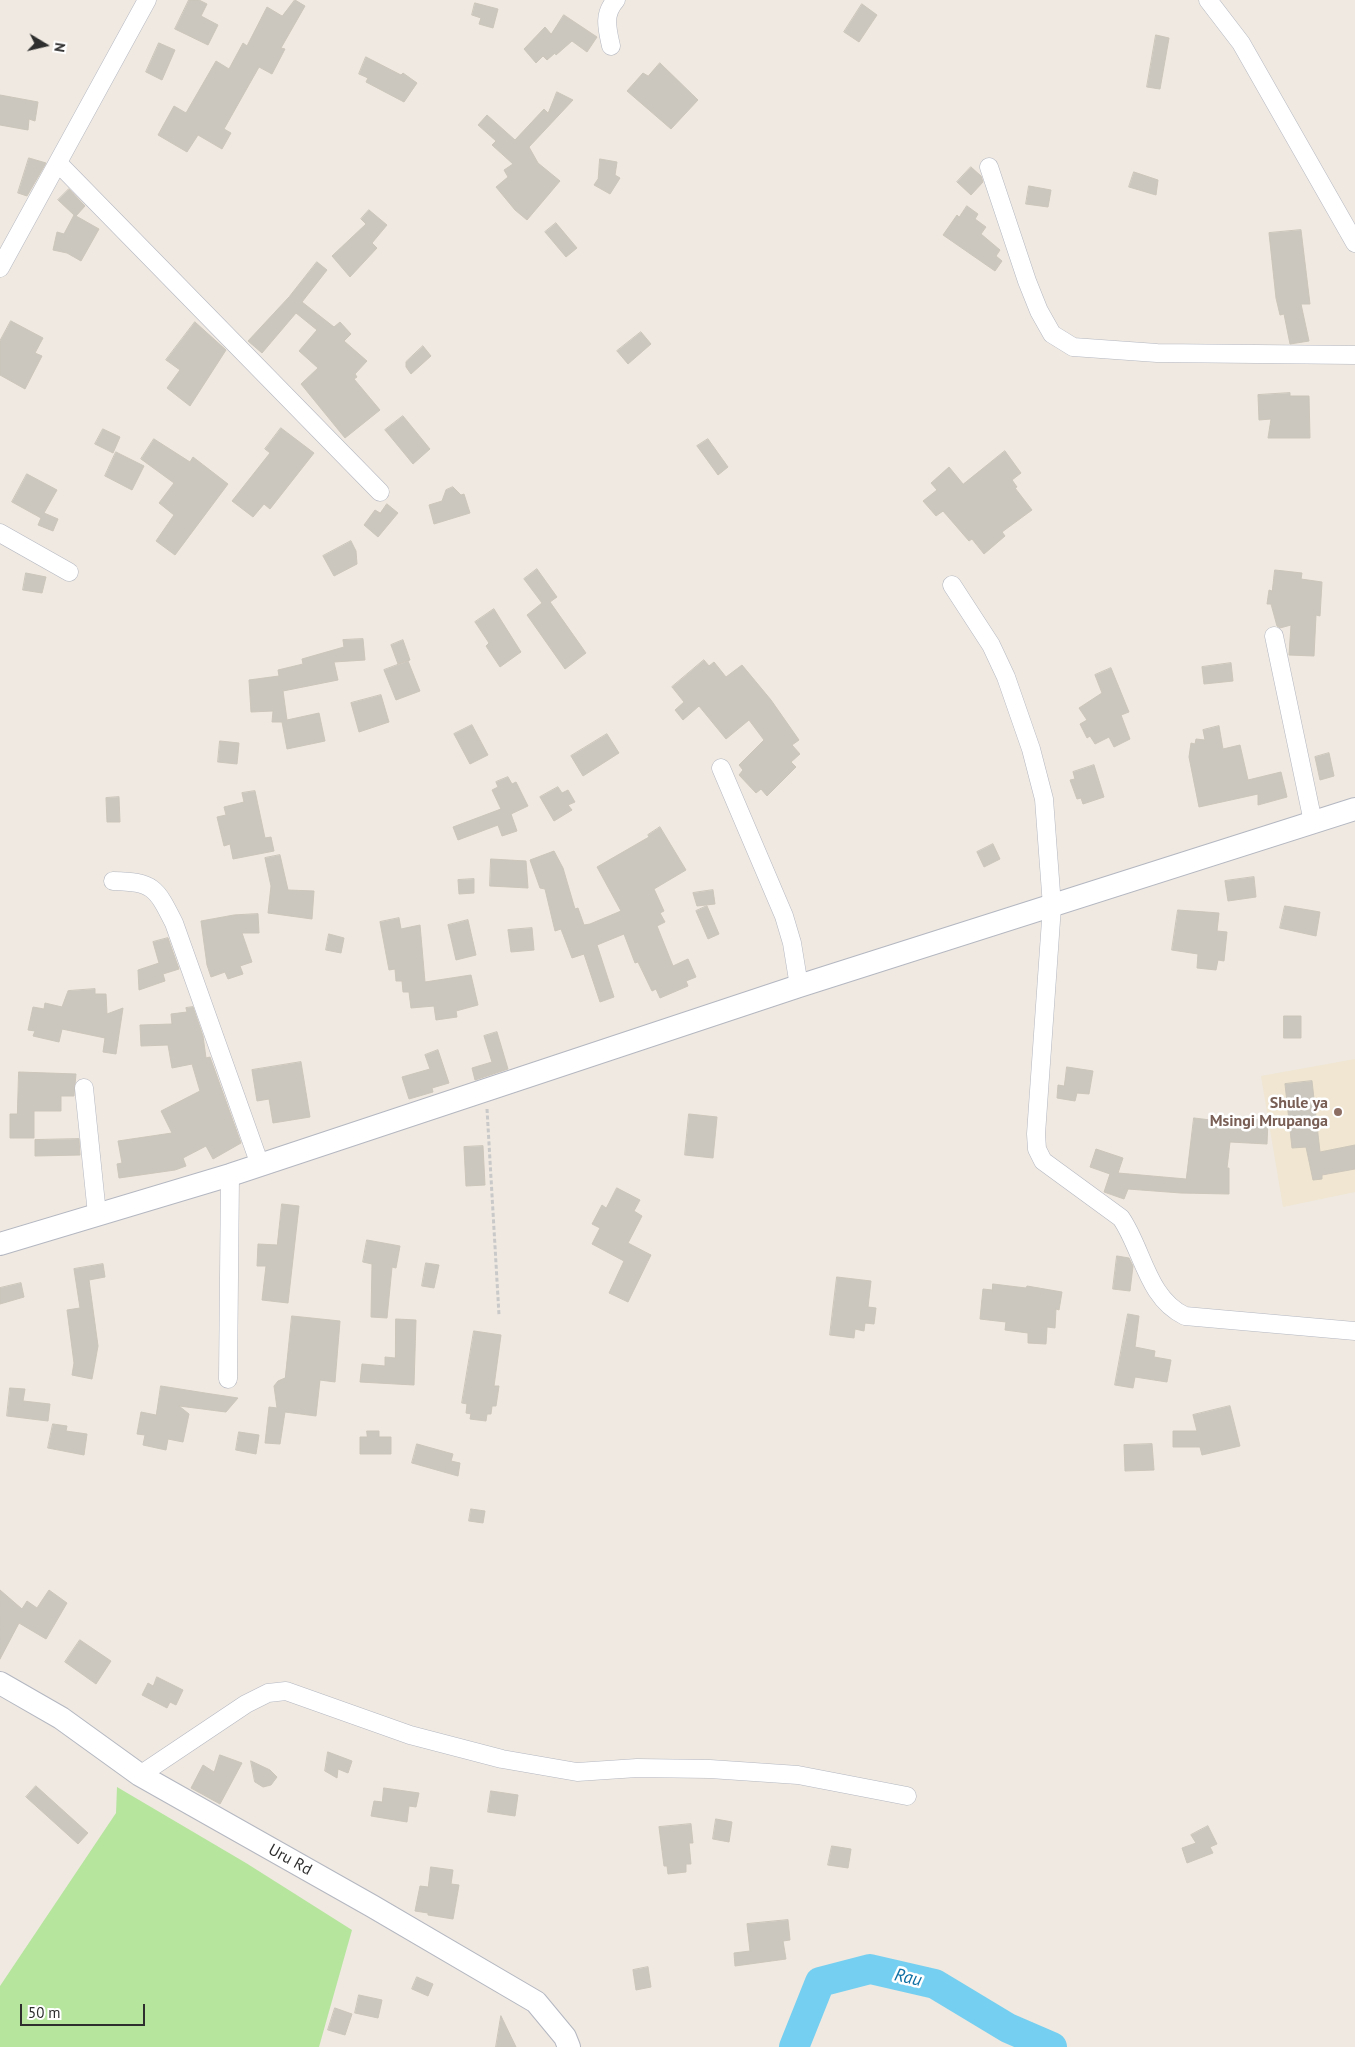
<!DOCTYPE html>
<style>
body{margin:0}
#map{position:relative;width:1355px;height:2047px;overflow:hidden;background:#efe9e1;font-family:"PT Sans",sans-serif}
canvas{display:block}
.north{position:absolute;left:20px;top:20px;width:50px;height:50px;-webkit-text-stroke:4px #fff;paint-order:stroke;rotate:99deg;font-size:14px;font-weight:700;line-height:20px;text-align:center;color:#2e2e2e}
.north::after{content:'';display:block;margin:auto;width:18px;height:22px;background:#2e2e2e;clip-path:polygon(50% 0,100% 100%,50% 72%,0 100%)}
.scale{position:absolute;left:20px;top:2004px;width:125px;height:22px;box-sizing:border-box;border:2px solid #2e2e2e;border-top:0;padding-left:6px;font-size:15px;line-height:18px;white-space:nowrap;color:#2e2e2e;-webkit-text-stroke:4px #fff;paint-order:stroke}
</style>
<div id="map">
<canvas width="1355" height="2047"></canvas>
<div class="north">N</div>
<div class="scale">50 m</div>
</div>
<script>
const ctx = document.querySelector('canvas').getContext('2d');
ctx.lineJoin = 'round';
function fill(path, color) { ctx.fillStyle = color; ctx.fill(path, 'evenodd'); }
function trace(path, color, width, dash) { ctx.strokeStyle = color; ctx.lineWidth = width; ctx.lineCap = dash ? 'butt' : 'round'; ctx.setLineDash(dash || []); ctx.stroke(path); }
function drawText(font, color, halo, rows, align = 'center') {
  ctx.font = font + ' "PT Sans",sans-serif'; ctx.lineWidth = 5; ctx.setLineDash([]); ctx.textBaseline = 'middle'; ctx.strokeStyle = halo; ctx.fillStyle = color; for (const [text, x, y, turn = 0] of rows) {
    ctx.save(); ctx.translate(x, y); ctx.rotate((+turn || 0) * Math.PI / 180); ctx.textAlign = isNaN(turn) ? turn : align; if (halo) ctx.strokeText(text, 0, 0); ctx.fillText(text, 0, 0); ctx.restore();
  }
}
const education = new Path2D(`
 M 1355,1059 L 1355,1192 L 1283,1207 L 1261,1076 Z`);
const green = new Path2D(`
 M 117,1787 L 246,1863 L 352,1930 L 319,2047 L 0,2047 L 0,1986 L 116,1813 Z`);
const river = new Path2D(`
 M 794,2047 L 820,1982 L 870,1969 L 935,1984 L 1008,2028 L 1052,2047`);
const building = new Path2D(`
 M 189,0 L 199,0 L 207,4 L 201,16 L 218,25 L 208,45 L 175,29 Z
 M 295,0 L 305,6 L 281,48 L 285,49 L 272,74 L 259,67 L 224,129 L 231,133 L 222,149 L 198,135 L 187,152 L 158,135 L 174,106 L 186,113 L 216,61 L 229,69 L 243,43 L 247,46 L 267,7 L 282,16 Z
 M 475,3 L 498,9 L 493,28 L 479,24 L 481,18 L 472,15 Z
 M 862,4 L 877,15 L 859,42 L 844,32 Z
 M 564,15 L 597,37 L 587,52 L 572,41 L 556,55 L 555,53 L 547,60 L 543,56 L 536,63 L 524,49 L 545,27 L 551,34 Z
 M 1156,35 L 1169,38 L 1160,89 L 1147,87 Z
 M 159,43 L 175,50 L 162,80 L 146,72 Z
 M 366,57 L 401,75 L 403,73 L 417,83 L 404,102 L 366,82 L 368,78 L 359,74 Z
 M 660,63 L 698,100 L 671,129 L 627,91 L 643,73 L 648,76 Z
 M 557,92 L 573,100 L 529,147 L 538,163 L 560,181 L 527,220 L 515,210 L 496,187 L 508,177 L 504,170 L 513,164 L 492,145 L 496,141 L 478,125 L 487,115 L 515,140 L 544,109 L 548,113 Z
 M 0,95 L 38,102 L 35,121 L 29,119 L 28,130 L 0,125 Z
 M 29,158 L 46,163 L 27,196 L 18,193 Z
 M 600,159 L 617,162 L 615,175 L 620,178 L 610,194 L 594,185 L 598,179 Z
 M 971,167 L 981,176 L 983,182 L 971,195 L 957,182 Z
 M 1134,172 L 1158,180 L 1156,195 L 1129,187 Z
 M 1029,186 L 1051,190 L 1048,207 L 1026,204 Z
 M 69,189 L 85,206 L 76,216 L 99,229 L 81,261 L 67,253 L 53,250 L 57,232 L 64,234 L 74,215 L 58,200 Z
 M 967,206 L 978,214 L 975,219 L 986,227 L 981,234 L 1000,250 L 996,256 L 1002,261 L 995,271 L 943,235 L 957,215 L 959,217 Z
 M 369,210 L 387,225 L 372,243 L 377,248 L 350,277 L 332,256 L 366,224 L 361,219 Z
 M 556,223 L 577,248 L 566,257 L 545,232 Z
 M 1301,230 L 1310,304 L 1301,304 L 1309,341 L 1290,344 L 1284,314 L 1280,315 L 1276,298 L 1269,233 Z
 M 317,262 L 327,270 L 302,302 L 334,327 L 340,322 L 351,334 L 344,341 L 367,361 L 355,374 L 357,377 L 354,379 L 380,410 L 345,438 L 301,384 L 318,368 L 299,351 L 317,330 L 296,313 L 262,353 L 248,341 L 289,297 Z
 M 11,321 L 43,338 L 35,353 L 42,356 L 25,389 L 0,375 L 0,341 Z
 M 195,322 L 226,350 L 190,406 L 167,388 L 180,370 L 166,360 Z
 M 641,332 L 651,344 L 628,364 L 617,351 Z
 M 423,346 L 431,356 L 411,374 L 406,367 L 406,362 Z
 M 1290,393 L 1290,396 L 1309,396 L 1310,438 L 1268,438 L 1271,419 L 1259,420 L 1258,395 Z
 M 403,416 L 430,449 L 413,464 L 385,430 Z
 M 281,428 L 314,453 L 270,509 L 264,504 L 253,517 L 232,501 L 270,453 L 265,449 Z
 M 103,429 L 120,437 L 113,453 L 95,444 Z
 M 154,439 L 190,462 L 193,457 L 228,484 L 175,555 L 156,541 L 174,515 L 159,503 L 174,483 L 141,459 Z
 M 708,439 L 728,467 L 718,475 L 697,446 Z
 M 1005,451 L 1021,473 L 1012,480 L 1017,487 L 1015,488 L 1032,510 L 1002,532 L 1005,536 L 984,554 L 972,539 L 969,541 L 943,511 L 936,516 L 923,501 L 937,490 L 931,483 L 949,467 L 963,484 Z
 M 116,452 L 144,466 L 132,490 L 105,476 Z
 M 27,474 L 57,490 L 44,513 L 58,519 L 53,531 L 38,525 L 41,518 L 12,502 Z
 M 453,487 L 461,495 L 464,494 L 470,513 L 434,524 L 429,505 L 442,501 L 446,490 Z
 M 387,504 L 398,513 L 378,537 L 364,525 L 375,510 L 380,513 Z
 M 351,541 L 356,551 L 357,564 L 334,576 L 323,556 Z
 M 537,569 L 557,597 L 550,602 L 586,653 L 565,669 L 527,615 L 542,603 L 524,579 Z
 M 1275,570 L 1302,573 L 1301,579 L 1322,582 L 1320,616 L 1316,615 L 1314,656 L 1289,655 L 1291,625 L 1280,628 L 1277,626 L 1271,604 L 1267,604 L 1269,590 L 1272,591 Z
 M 26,573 L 46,577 L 42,593 L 23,590 Z
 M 494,609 L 521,652 L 500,667 L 486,646 L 489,643 L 475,622 Z
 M 363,639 L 365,660 L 334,662 L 338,680 L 283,691 L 287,720 L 319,713 L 325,741 L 287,749 L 282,722 L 272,722 L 273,711 L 251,712 L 249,680 L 279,676 L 278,670 L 303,664 L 302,659 L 344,647 L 343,640 Z
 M 403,640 L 410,660 L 398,664 L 391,645 Z
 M 704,660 L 709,666 L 714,662 L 726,677 L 742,665 L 771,700 L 799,740 L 792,745 L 800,754 L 791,762 L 796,767 L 767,796 L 761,789 L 756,793 L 739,775 L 743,770 L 739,765 L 764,740 L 749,720 L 726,739 L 699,706 L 683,720 L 675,710 L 684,702 L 672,687 Z
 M 408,661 L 420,691 L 396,700 L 384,670 Z
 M 1231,663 L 1233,681 L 1204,684 L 1202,667 Z
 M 1111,668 L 1129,712 L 1121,715 L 1130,739 L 1114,747 L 1109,737 L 1095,744 L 1090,736 L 1087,738 L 1080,724 L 1087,720 L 1079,708 L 1102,693 L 1095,675 Z
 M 381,695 L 389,722 L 359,732 L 351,703 Z
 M 472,725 L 488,755 L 470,764 L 454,734 Z
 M 1219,726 L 1223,749 L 1240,745 L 1248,780 L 1281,772 L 1287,797 L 1258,805 L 1258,794 L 1199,807 L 1189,757 L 1191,743 L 1195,744 L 1196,739 L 1205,740 L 1203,730 Z
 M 607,734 L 619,753 L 583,776 L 571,756 Z
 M 220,741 L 239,743 L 237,764 L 218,762 Z
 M 1329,753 L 1334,776 L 1320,780 L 1315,757 Z
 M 1094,765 L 1104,797 L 1083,804 L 1081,798 L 1077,799 L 1070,780 L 1075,779 L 1073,772 Z
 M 508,777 L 512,784 L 516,782 L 528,806 L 511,814 L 517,831 L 502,836 L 498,825 L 458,840 L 453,827 L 501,809 L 492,790 L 498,787 L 496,782 Z
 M 558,787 L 562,793 L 568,790 L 575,802 L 568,805 L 572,810 L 554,821 L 540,797 Z
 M 255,791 L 265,838 L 271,837 L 274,851 L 233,859 L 230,844 L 224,846 L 217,817 L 226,815 L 224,807 L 244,802 L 242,793 Z
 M 119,797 L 120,822 L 107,822 L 106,798 Z
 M 660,827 L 686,870 L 654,889 L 664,911 L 660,913 L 665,922 L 657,926 L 673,966 L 688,959 L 696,977 L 686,981 L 688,986 L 660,998 L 656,989 L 652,991 L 638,962 L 635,963 L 624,934 L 597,945 L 614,997 L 600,1002 L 584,954 L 572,958 L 561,929 L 555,931 L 545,889 L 540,888 L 530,860 L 554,851 L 563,868 L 575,909 L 578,908 L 584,925 L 590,924 L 621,911 L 597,867 L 649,837 L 648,835 Z
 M 993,844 L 1000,859 L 984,867 L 977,852 Z
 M 280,855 L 288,890 L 314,891 L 312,919 L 268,913 L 271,886 L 265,858 Z
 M 491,859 L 526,861 L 528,888 L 490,886 Z
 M 1254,877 L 1256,897 L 1228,901 L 1225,881 Z
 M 474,879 L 474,893 L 459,894 L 458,880 Z
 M 713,890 L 715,904 L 697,906 L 693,893 Z
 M 707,906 L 719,934 L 708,939 L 696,911 Z
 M 1285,906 L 1320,912 L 1316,936 L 1280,928 Z
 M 1178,910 L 1219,913 L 1217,931 L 1227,932 L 1224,961 L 1218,960 L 1216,970 L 1197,968 L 1198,954 L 1172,950 Z
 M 258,914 L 259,933 L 242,933 L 252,962 L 240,966 L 243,974 L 228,979 L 225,972 L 211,977 L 207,965 L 201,921 L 234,915 Z
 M 399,918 L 401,929 L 420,925 L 425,982 L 471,975 L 478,1005 L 456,1011 L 457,1017 L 436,1020 L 434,1006 L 411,1008 L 409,992 L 403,992 L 402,981 L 396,981 L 395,969 L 389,970 L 380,922 Z
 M 468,920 L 476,955 L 456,960 L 448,925 Z
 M 532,928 L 534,950 L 511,952 L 508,930 Z
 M 329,934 L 344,938 L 341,953 L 326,950 Z
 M 168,938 L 179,969 L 163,974 L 165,981 L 139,990 L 138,970 L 159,963 L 153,942 Z
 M 95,989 L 95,994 L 106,994 L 107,1014 L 123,1008 L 116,1054 L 103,1052 L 105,1038 L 62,1029 L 59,1042 L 33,1036 L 35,1031 L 28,1030 L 33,1007 L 44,1009 L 45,1003 L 62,1007 L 68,991 Z
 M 193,1007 L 203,1036 L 206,1058 L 210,1057 L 241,1143 L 213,1159 L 206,1146 L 183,1158 L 186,1166 L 175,1170 L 119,1178 L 117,1164 L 122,1163 L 118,1141 L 172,1133 L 161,1111 L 200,1091 L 192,1064 L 172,1068 L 168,1045 L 141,1046 L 140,1025 L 172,1024 L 171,1014 L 187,1012 L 186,1008 Z
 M 1284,1016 L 1301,1016 L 1301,1038 L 1284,1038 Z
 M 497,1032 L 508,1069 L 475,1080 L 472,1068 L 492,1062 L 484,1036 Z
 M 438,1050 L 449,1083 L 432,1088 L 433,1092 L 409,1099 L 402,1077 L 430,1069 L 425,1055 Z
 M 301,1062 L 310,1117 L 273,1123 L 269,1099 L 257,1101 L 252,1070 Z
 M 1067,1067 L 1093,1071 L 1089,1094 L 1077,1093 L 1075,1101 L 1057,1098 L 1058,1085 L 1064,1086 Z
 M 19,1072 L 76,1074 L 74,1096 L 61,1096 L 61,1111 L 34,1111 L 34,1138 L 10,1138 L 10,1114 L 17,1114 Z
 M 1312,1081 L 1320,1152 L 1355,1145 L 1355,1169 L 1322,1175 L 1322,1179 L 1313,1180 L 1306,1147 L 1292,1148 L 1285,1084 Z
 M 689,1114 L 717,1117 L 713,1158 L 685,1155 Z
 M 1194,1118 L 1235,1123 L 1235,1118 L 1268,1120 L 1267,1144 L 1230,1142 L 1227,1168 L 1229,1168 L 1229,1194 L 1181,1193 L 1128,1189 L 1124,1199 L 1104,1192 L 1110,1174 L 1090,1167 L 1096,1149 L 1123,1158 L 1118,1173 L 1186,1179 Z
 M 79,1139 L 80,1155 L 35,1156 L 35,1140 Z
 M 483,1146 L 485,1185 L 466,1186 L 464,1147 Z
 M 617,1188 L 640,1200 L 634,1211 L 642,1216 L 628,1243 L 651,1255 L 628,1302 L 609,1293 L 624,1261 L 592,1244 L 600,1228 L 592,1224 L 602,1205 L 606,1208 Z
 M 282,1204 L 299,1206 L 288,1303 L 262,1300 L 266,1266 L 257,1266 L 258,1244 L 277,1245 Z
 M 367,1240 L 400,1246 L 396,1268 L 392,1267 L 387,1318 L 371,1317 L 372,1264 L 363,1262 Z
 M 1117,1256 L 1129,1258 L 1133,1266 L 1130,1291 L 1113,1289 Z
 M 426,1263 L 439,1265 L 434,1288 L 422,1286 Z
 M 103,1264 L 105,1277 L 89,1280 L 98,1346 L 92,1379 L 72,1375 L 74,1363 L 67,1310 L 80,1308 L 74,1269 Z
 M 837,1277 L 871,1281 L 868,1307 L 876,1308 L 874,1324 L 865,1323 L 864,1331 L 855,1329 L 854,1338 L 830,1335 Z
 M 21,1283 L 24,1297 L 0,1304 L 0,1288 Z
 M 993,1284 L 1026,1288 L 1027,1286 L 1062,1292 L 1059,1310 L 1056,1309 L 1055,1328 L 1047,1327 L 1046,1344 L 1028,1343 L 1028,1333 L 1005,1330 L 1006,1322 L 980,1319 L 983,1289 L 992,1290 Z
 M 1128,1314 L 1139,1316 L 1135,1347 L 1155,1351 L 1154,1357 L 1171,1360 L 1167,1382 L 1135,1377 L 1133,1388 L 1115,1385 Z
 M 292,1316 L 340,1321 L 335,1382 L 320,1380 L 316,1416 L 285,1412 L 280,1444 L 265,1443 L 269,1407 L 277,1408 L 274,1386 L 278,1381 L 285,1378 Z
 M 396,1319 L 416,1320 L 414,1385 L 360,1382 L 362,1364 L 385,1366 L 385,1357 L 395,1358 Z
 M 474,1331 L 501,1335 L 494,1386 L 499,1386 L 496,1406 L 492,1406 L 491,1414 L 487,1414 L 486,1421 L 470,1419 L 471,1414 L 466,1413 L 467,1404 L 462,1403 Z
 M 161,1386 L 205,1393 L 238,1398 L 226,1412 L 179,1406 L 189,1414 L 183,1442 L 168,1439 L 166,1450 L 143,1445 L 145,1435 L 137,1434 L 141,1412 L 156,1415 Z
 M 10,1388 L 25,1389 L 23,1401 L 50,1404 L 48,1421 L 7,1416 Z
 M 1230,1406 L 1240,1446 L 1202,1455 L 1200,1447 L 1173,1447 L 1173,1431 L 1197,1431 L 1193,1415 Z
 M 53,1424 L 67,1426 L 66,1431 L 87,1434 L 84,1455 L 48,1448 Z
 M 367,1431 L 379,1431 L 379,1437 L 391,1437 L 391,1454 L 360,1454 L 360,1437 L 367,1437 Z
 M 239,1432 L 259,1435 L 256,1454 L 236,1450 Z
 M 417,1444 L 453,1454 L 451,1461 L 460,1463 L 458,1476 L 412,1463 Z
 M 1152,1444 L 1154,1470 L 1125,1471 L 1124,1445 Z
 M 471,1509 L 485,1511 L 483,1523 L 469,1521 Z
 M 0,1590 L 22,1609 L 27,1601 L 37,1608 L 49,1590 L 67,1603 L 46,1639 L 19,1623 L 0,1659 Z
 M 80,1640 L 111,1661 L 96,1684 L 65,1662 Z
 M 157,1677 L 183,1690 L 176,1705 L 170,1702 L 167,1708 L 142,1695 L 148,1683 L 153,1686 Z
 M 328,1752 L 352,1761 L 348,1773 L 338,1769 L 337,1778 L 325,1771 Z
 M 220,1755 L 242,1763 L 220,1804 L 191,1788 L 203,1765 L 214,1772 Z
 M 251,1761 L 270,1770 L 277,1777 L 271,1785 L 263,1787 L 255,1782 Z
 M 36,1786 L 88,1833 L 78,1844 L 26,1797 Z
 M 384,1788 L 419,1793 L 416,1807 L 409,1806 L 407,1822 L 371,1816 L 374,1801 L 382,1802 Z
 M 491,1791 L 518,1795 L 515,1816 L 488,1812 Z
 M 716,1819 L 732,1822 L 729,1842 L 713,1839 Z
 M 691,1824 L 693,1843 L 689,1843 L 691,1864 L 686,1864 L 686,1872 L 668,1874 L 667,1866 L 664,1866 L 659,1827 Z
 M 1208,1826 L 1217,1844 L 1210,1847 L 1213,1853 L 1187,1863 L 1182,1848 L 1196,1843 L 1191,1835 Z
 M 832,1846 L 851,1849 L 848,1868 L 828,1865 Z
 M 431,1867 L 453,1870 L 451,1884 L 459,1885 L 453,1919 L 428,1915 L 428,1913 L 415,1911 L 420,1886 L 428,1887 Z
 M 788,1920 L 790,1940 L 783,1941 L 786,1959 L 735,1966 L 734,1953 L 750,1951 L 747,1924 Z
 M 648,1967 L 651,1987 L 636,1990 L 633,1970 Z
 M 417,1977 L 433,1984 L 428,1996 L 412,1989 Z
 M 359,1995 L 382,2000 L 378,2018 L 355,2013 Z
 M 335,2008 L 352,2014 L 345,2035 L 328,2030 Z
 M 501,2016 L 516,2047 L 496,2047 Z`);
const path = new Path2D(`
 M 487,1109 L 499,1315`);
const minor = new Path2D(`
 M 1208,0 L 1241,43 L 1355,243
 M 611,46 C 607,28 603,14 616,0
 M 58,163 L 380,492
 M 989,167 L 1027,281 L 1039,311 L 1052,334 L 1073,347 L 1157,353 L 1355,355
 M 0,268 L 147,0
 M 0,533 L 69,572
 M 952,585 L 991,645 L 1006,677 L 1031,749 L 1044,799 L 1052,906 L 1036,1134 L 1037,1149 L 1043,1161 L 1121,1218 C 1143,1250 1147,1298 1185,1316 L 1355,1331
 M 1274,636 L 1313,822
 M 721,768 L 784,916 L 792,943 L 799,986
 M 113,881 C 153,882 156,887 174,923 L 260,1165
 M 84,1088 L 97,1214
 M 228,1379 L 230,1175
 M 140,1775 L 246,1704 L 268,1693 L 286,1691 L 410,1735 L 502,1759 L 577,1772 L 637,1768 L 710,1769 L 798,1775 L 907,1796`);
const tertiary = new Path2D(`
 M 0,1244 L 230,1175 L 799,986 L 1355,809
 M 0,1683 L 61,1718 L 140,1775 L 372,1906 L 536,2002 L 565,2037 L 569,2047`);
const markers = [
 [1338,1112,5,"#8d6e63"]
];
const educationNames = [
 ["Shule ya",1328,1103],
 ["Msingi Mrupanga",1328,1121]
];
const streetNames = [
 ["Uru Rd",290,1860,29]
];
const waterNames = [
 ["Rau",908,1978,13]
];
fill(education, '#f0e6d1');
fill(green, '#b6e59e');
trace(river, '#75cff0', 30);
fill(building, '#cbc7bf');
trace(building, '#cbc5ba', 1);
trace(minor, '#b4b7c1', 19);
trace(tertiary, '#b4b7c1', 24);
trace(path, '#c9c9c9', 3, [4, 2.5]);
trace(minor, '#fff', 18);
trace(tertiary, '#fff', 22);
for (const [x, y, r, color] of markers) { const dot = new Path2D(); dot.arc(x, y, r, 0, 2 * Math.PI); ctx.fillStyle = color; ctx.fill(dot); trace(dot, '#fff', 2); }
drawText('bold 16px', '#785e54', '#fff', educationNames, 'right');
drawText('16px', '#2e2e2e', '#fff', streetNames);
drawText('italic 18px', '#0d6fa3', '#fff', waterNames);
</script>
